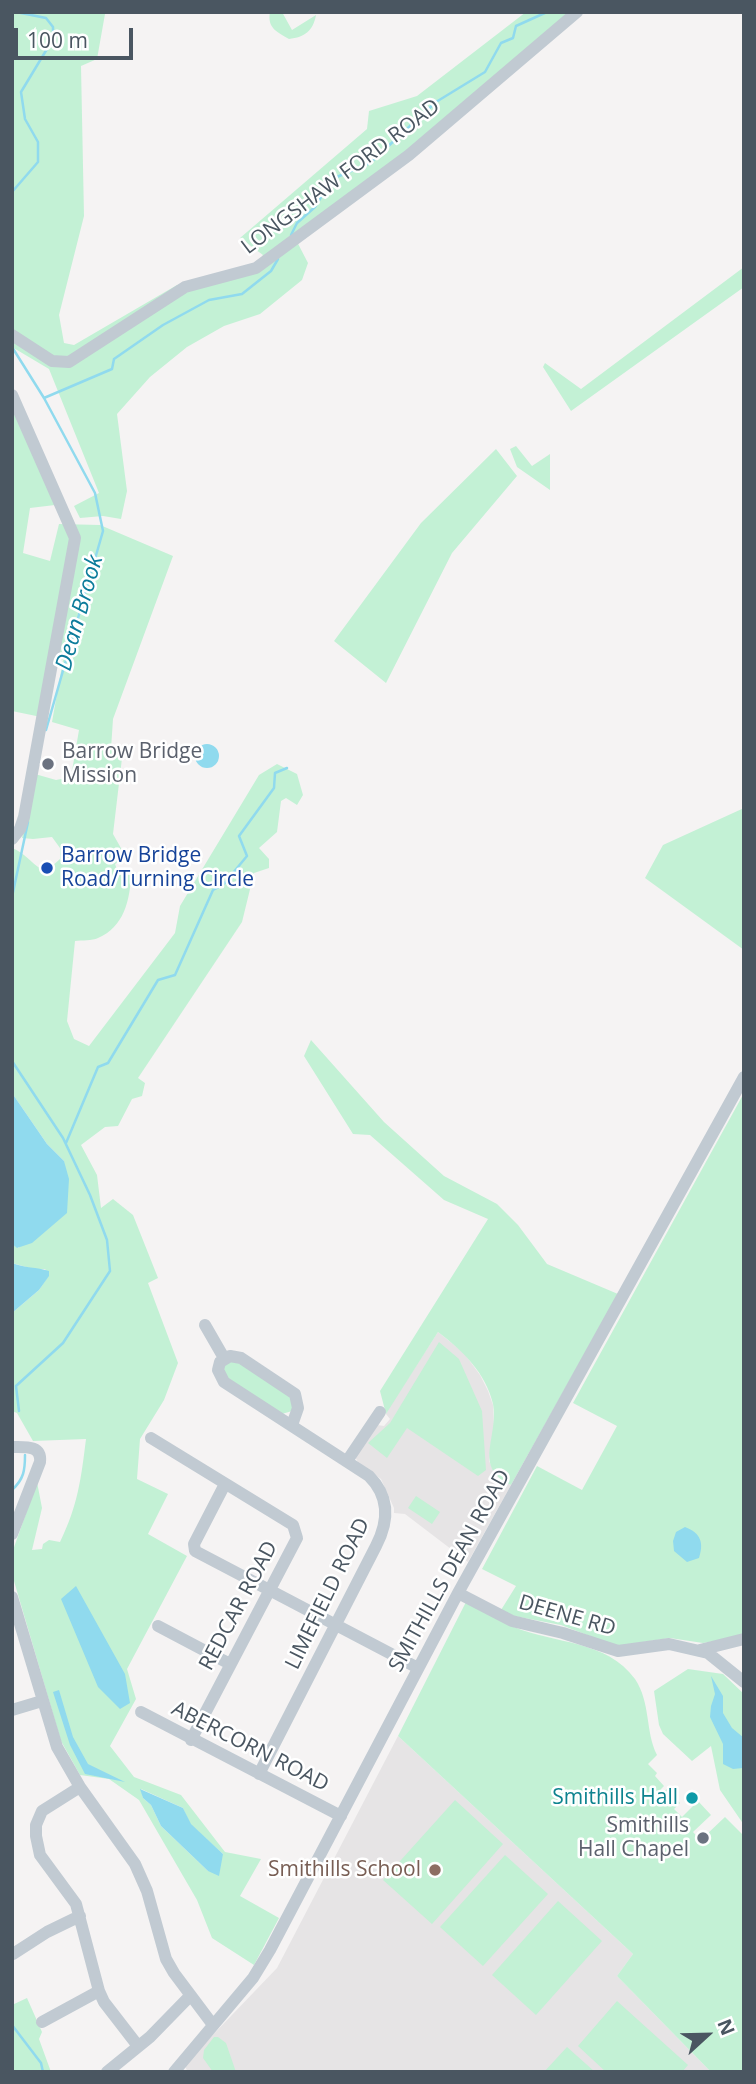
<!DOCTYPE html>
<style>
body{margin:0}
#map{position:relative;width:756px;height:2084px;overflow:hidden;background:#f5f3f3;font-family:"Open Sans",sans-serif}
canvas{display:block}
.frame{position:absolute;inset:0;border:14px solid #4a5661;pointer-events:none}
.north{position:absolute;left:672px;top:2000px;width:70px;height:70px;-webkit-text-stroke:5px #fff;paint-order:stroke;rotate:68deg;font-size:19px;font-weight:700;line-height:28px;text-align:center;color:#4a5661}
.north::after{content:'';display:block;margin:auto;width:24px;height:32px;background:#4a5661;clip-path:polygon(50% 0,100% 100%,50% 72%,0 100%)}
.scale{position:absolute;left:14px;top:28px;width:119px;height:32px;box-sizing:border-box;border:4px solid #4a5661;border-top:0;padding-left:9px;font-size:21px;line-height:24px;white-space:nowrap;color:#4a5661;-webkit-text-stroke:5px #fff;paint-order:stroke}
</style>
<div id="map">
<canvas width="756" height="2084"></canvas>
<div class="frame"></div>
<div class="north">N</div>
<div class="scale">100 m</div>
</div>
<script>
const ctx = document.querySelector('canvas').getContext('2d');
ctx.lineJoin = 'round';
function fill(path, color) { ctx.fillStyle = color; ctx.fill(path, 'evenodd'); }
function trace(path, color, width, dash) { ctx.strokeStyle = color; ctx.lineWidth = width; ctx.lineCap = dash ? 'butt' : 'round'; ctx.setLineDash(dash || []); ctx.stroke(path); }
function drawText(font, color, halo, rows, align = 'center') {
  ctx.font = font + ' "Open Sans",sans-serif'; ctx.lineWidth = 5; ctx.setLineDash([]); ctx.textBaseline = 'middle'; ctx.strokeStyle = halo; ctx.fillStyle = color; for (const [text, x, y, turn = 0] of rows) {
    ctx.save(); ctx.translate(x, y); ctx.rotate((+turn || 0) * Math.PI / 180); ctx.textAlign = isNaN(turn) ? turn : align; if (halo) ctx.strokeText(text, 0, 0); ctx.fillText(text, 0, 0); ctx.restore();
  }
}
const education = new Path2D(`
 M 438,1332 L 464,1353 L 480,1375 L 488,1391 L 493,1405 L 494,1425 L 489,1461 L 498,1479 L 511,1485 L 468,1562 L 405,1514 L 394,1513 L 394,1508 L 381,1479 L 358,1462 L 355,1457 L 377,1425 L 384,1426 L 390,1419 L 386,1414 L 390,1406 Z
 M 398,1736 L 633,1954 L 617,1976 L 711,2072 L 188,2072 L 184,2065 L 277,1968 Z`);
const green = new Path2D(`
 M 12,12 L 105,14 L 97,59 L 81,66 L 84,216 L 59,315 L 64,343 L 74,345 L 177,285 L 251,273 L 263,255 L 240,238 L 367,129 L 369,111 L 417,96 L 526,12 L 572,12 L 406,153 L 294,236 L 308,263 L 302,280 L 260,314 L 224,326 L 187,347 L 150,377 L 117,414 L 127,491 L 121,519 L 103,516 L 80,518 L 74,506 L 99,493 L 49,369 L 12,347 Z
 M 270,12 L 282,12 L 292,30 L 316,15 C 313,31 305,37 289,39 C 277,32 267,28 270,12 Z
 M 744,267 L 744,287 L 571,411 L 543,367 L 545,363 L 581,389 Z
 M 12,405 L 55,505 L 30,508 L 23,553 L 50,561 L 59,524 L 100,525 L 173,556 L 113,719 L 111,749 L 122,758 L 113,834 L 126,857 L 115,864 L 119,875 L 131,875 C 130,900 124,927 98,938 C 92,941 82,940 75,941 L 67,1021 L 74,1039 L 89,1046 L 175,933 L 180,906 L 259,775 L 277,764 L 297,774 L 303,795 L 297,805 L 286,798 L 281,801 L 277,832 L 259,848 L 269,859 L 269,868 L 254,873 L 242,922 L 138,1078 L 145,1083 L 142,1096 L 132,1099 L 118,1126 L 105,1127 L 81,1145 L 97,1175 L 101,1208 L 113,1199 L 133,1215 L 158,1278 L 148,1283 L 178,1363 L 164,1400 L 140,1439 L 137,1479 L 168,1494 L 148,1534 L 187,1556 L 127,1669 L 136,1699 L 110,1746 L 134,1777 L 181,1795 L 225,1852 L 261,1859 L 240,1896 L 279,1918 L 254,1965 L 212,1938 L 197,1900 L 139,1800 L 109,1779 L 80,1775 L 61,1741 L 14,1581 L 12,1553 L 37,1482 L 42,1508 L 32,1550 L 42,1549 L 43,1544 L 49,1540 L 60,1542 C 78,1505 81,1479 86,1439 L 33,1441 L 17,1413 L 12,1411 L 12,1313 L 39,1290 L 49,1275 L 45,1269 L 33,1269 L 12,1263 L 12,1244 L 18,1248 L 66,1213 L 64,1161 L 47,1144 L 12,1093 L 12,848 C 25,853 30,862 41,869 L 51,867 L 60,859 L 60,848 L 52,837 L 33,839 L 22,838 L 35,774 L 56,780 L 71,777 L 79,730 L 52,722 L 63,660 L 48,657 L 41,717 L 12,711 ZM 141,1789 L 183,1808 L 190,1824 L 223,1854 L 208,1871 L 161,1826 L 151,1805 L 143,1798 Z
 M 516,446 L 532,466 L 550,454 L 550,490 L 517,467 L 510,449 Z
 M 496,449 L 517,476 L 452,553 L 386,683 L 334,641 L 421,523 Z
 M 744,808 L 744,950 L 645,878 L 663,845 Z
 M 311,1040 L 384,1122 L 444,1176 L 497,1204 L 518,1225 L 547,1264 L 618,1294 L 511,1485 C 472,1467 499,1438 493,1404 C 486,1373 462,1350 438,1332 L 386,1414 L 380,1391 L 488,1219 L 444,1200 L 370,1135 L 353,1134 L 304,1056 Z
 M 744,1093 L 744,1636 L 703,1643 L 670,1638 L 616,1646 L 561,1625 L 514,1616 L 501,1610 L 516,1586 L 482,1569 L 537,1466 L 582,1490 L 617,1426 L 573,1403 Z
 M 439,1342 L 459,1359 L 482,1411 L 486,1470 L 478,1476 L 407,1428 L 387,1458 L 368,1443 L 390,1423 Z
 M 238,1361 L 292,1396 L 292,1411 L 282,1414 L 227,1378 L 222,1369 L 225,1363 Z
 M 416,1496 L 440,1512 L 432,1524 L 408,1508 Z
 M 466,1602 C 482,1610 498,1620 514,1627 C 555,1644 607,1640 635,1679 C 651,1703 645,1731 657,1755 L 648,1764 L 657,1773 L 655,1776 L 664,1786 L 661,1789 L 663,1792 L 667,1789 L 680,1803 L 674,1809 L 682,1817 L 698,1801 L 711,1815 L 693,1832 L 705,1845 L 711,1840 L 706,1835 L 725,1817 L 744,1836 L 744,2072 L 711,2072 L 617,1976 L 633,1954 L 398,1736 Z
 M 688,1669 L 723,1674 L 744,1694 L 744,1825 L 720,1790 L 711,1746 L 692,1761 L 663,1734 L 659,1725 L 654,1691 Z
 M 455,1800 L 503,1844 L 432,1924 L 383,1880 Z
 M 505,1855 L 548,1894 L 483,1966 L 440,1927 Z
 M 558,1901 L 602,1941 L 536,2015 L 492,1975 Z
 M 27,1998 L 42,2032 L 39,2039 L 51,2072 L 12,2072 L 12,2005 Z
 M 617,2001 L 688,2065 L 682,2072 L 606,2072 L 578,2046 Z
 M 214,2037 L 218,2037 L 226,2043 L 236,2072 L 213,2072 L 203,2058 L 204,2050 Z
 M 567,2047 L 595,2072 L 544,2072 Z`);
const water = new Path2D(`
 M195 756a12 12 0 1 1 24 0a12 12 0 1 1-24 0Z
 M 12,1093 L 47,1144 L 64,1161 L 69,1179 L 67,1213 L 32,1243 L 17,1248 L 12,1244 Z
 M 12,1263 C 24,1268 37,1267 49,1271 L 49,1276 L 39,1290 L 12,1313 Z
 M 685,1527 C 701,1533 704,1543 699,1558 L 687,1562 L 674,1551 L 673,1541 L 676,1532 Z
 M 76,1586 L 125,1674 L 130,1703 L 120,1709 L 98,1687 L 61,1599 Z
 M 711,1676 L 723,1696 L 723,1713 L 732,1728 L 744,1738 L 743,1768 L 733,1769 L 723,1764 L 723,1744 L 710,1717 L 711,1706 L 715,1694 Z
 M 59,1690 L 73,1737 L 88,1764 L 125,1782 L 85,1774 L 70,1745 L 53,1692 Z
 M 140,1789 L 183,1808 L 191,1824 L 223,1854 L 219,1876 L 208,1871 L 161,1826 L 151,1805 L 143,1798 Z`);
const stream = new Path2D(`
 M 12,192 L 38,162 L 38,142 L 25,119 L 21,92 L 53,39 L 53,27 L 46,18 L 16,12
 M 291,235 L 297,223 L 315,207 L 332,179 L 370,163 L 436,102 L 485,72 L 501,43 L 513,38 L 516,26 L 547,12
 M 12,347 L 44,398 L 95,493 L 103,531 L 46,730
 M 44,398 L 112,369 L 114,359 L 163,325 L 209,300 L 242,294 L 271,271 L 278,259
 M 12,897 L 28,822
 M 12,1061 L 63,1138 L 90,1195 L 107,1240 L 110,1271 L 63,1343 L 16,1386 L 19,1411
 M 66,1143 L 98,1067 L 108,1063 L 158,980 L 175,975 L 213,890 L 223,885 L 247,856 L 239,836 L 274,788 L 275,773 L 287,768
 M 12,1490 C 24,1479 25,1470 25,1455
 M 12,2025 L 41,2063 L 43,2072`);
const minor = new Path2D(`
 M 12,335 L 52,361 L 69,362 L 185,287 L 256,268 L 409,155 L 577,12
 M 12,395 L 75,538 L 24,817 L 20,829 L 12,839
 M 205,1325 L 224,1358
 M 151,1438 L 293,1525 L 297,1538 L 191,1740
 M 12,1447 C 25,1447 42,1445 40,1462 L 12,1534
 M 347,1461 L 380,1412
 M 225,1484 L 194,1544 L 195,1551 L 418,1668
 M 458,1593 L 512,1621 L 563,1633 L 618,1651 L 669,1644 L 708,1653 L 744,1682
 M 12,1597 L 57,1747 L 80,1787 L 135,1864 L 147,1891 L 166,1959 L 174,1973 L 213,2025
 M 158,1626 L 230,1664
 M 700,1650 L 744,1639
 M 12,1710 L 42,1701
 M 141,1712 L 341,1816
 M 259,1774 L 376,1546 C 389,1521 390,1497 369,1476 L 224,1382 L 218,1370 L 220,1362 L 230,1356 L 241,1358 L 295,1394 L 298,1408 L 292,1425
 M 80,1787 L 42,1811 L 36,1825 L 36,1836 L 40,1855 L 76,1904 L 99,1991 L 104,2002 L 138,2046
 M 13,1954 L 47,1932 L 80,1916
 M 42,2022 L 99,1991
 M 107,2072 L 150,2037 L 190,1996
 M 174,2072 L 253,1978 L 270,1950 L 458,1593 L 744,1077`);
const markers = [
 [48,764,7,"#6b7280"],
 [47,868,7,"#1a4fb4"],
 [692,1798,7,"#0f9aa8"],
 [703,1838,7,"#6b7280"],
 [435,1870,7,"#8d6e63"]
];
const streetNames = [
 ["LONGSHAW FORD ROAD",341,177,-37],
 ["SMITHILLS DEAN ROAD",450,1571,-61],
 ["LIMEFIELD ROAD",328,1594,-64],
 ["REDCAR ROAD",239,1606,-62],
 ["DEENE RD",567,1616,16],
 ["ABERCORN ROAD",250,1747,27]
];
const worshipNames = [
 ["Barrow Bridge",62,752],
 ["Mission",62,776],
 ["Smithills",689,1826,"right"],
 ["Hall Chapel",689,1850,"right"]
];
const transitNames = [
 ["Barrow Bridge",61,856],
 ["Road/Turning Circle",61,880]
];
const cultureNames = [
 ["Smithills Hall",678,1798]
];
const educationNames = [
 ["Smithills School",421,1870]
];
const waterNames = [
 ["Dean Brook",80,613,-74]
];
fill(education, '#e6e4e5');
fill(green, '#c3f1d5');
fill(water, '#90daee');
trace(stream, '#90daee', 2.5);
trace(minor, '#c1cad2', 12);
for (const [x, y, r, color] of markers) { const dot = new Path2D(); dot.arc(x, y, r, 0, 2 * Math.PI); ctx.fillStyle = color; ctx.fill(dot); trace(dot, '#fff', 2.5); }
drawText('21px', '#4a5661', '#fff', streetNames);
drawText('21px', '#5b616d', '#fff', worshipNames, 'left');
drawText('21px', '#164399', '#fff', transitNames, 'left');
drawText('21px', '#0d838f', '#fff', cultureNames, 'right');
drawText('21px', '#785e54', '#fff', educationNames, 'right');
drawText('italic 23px', '#0c7c9b', '#fff', waterNames);
</script>
